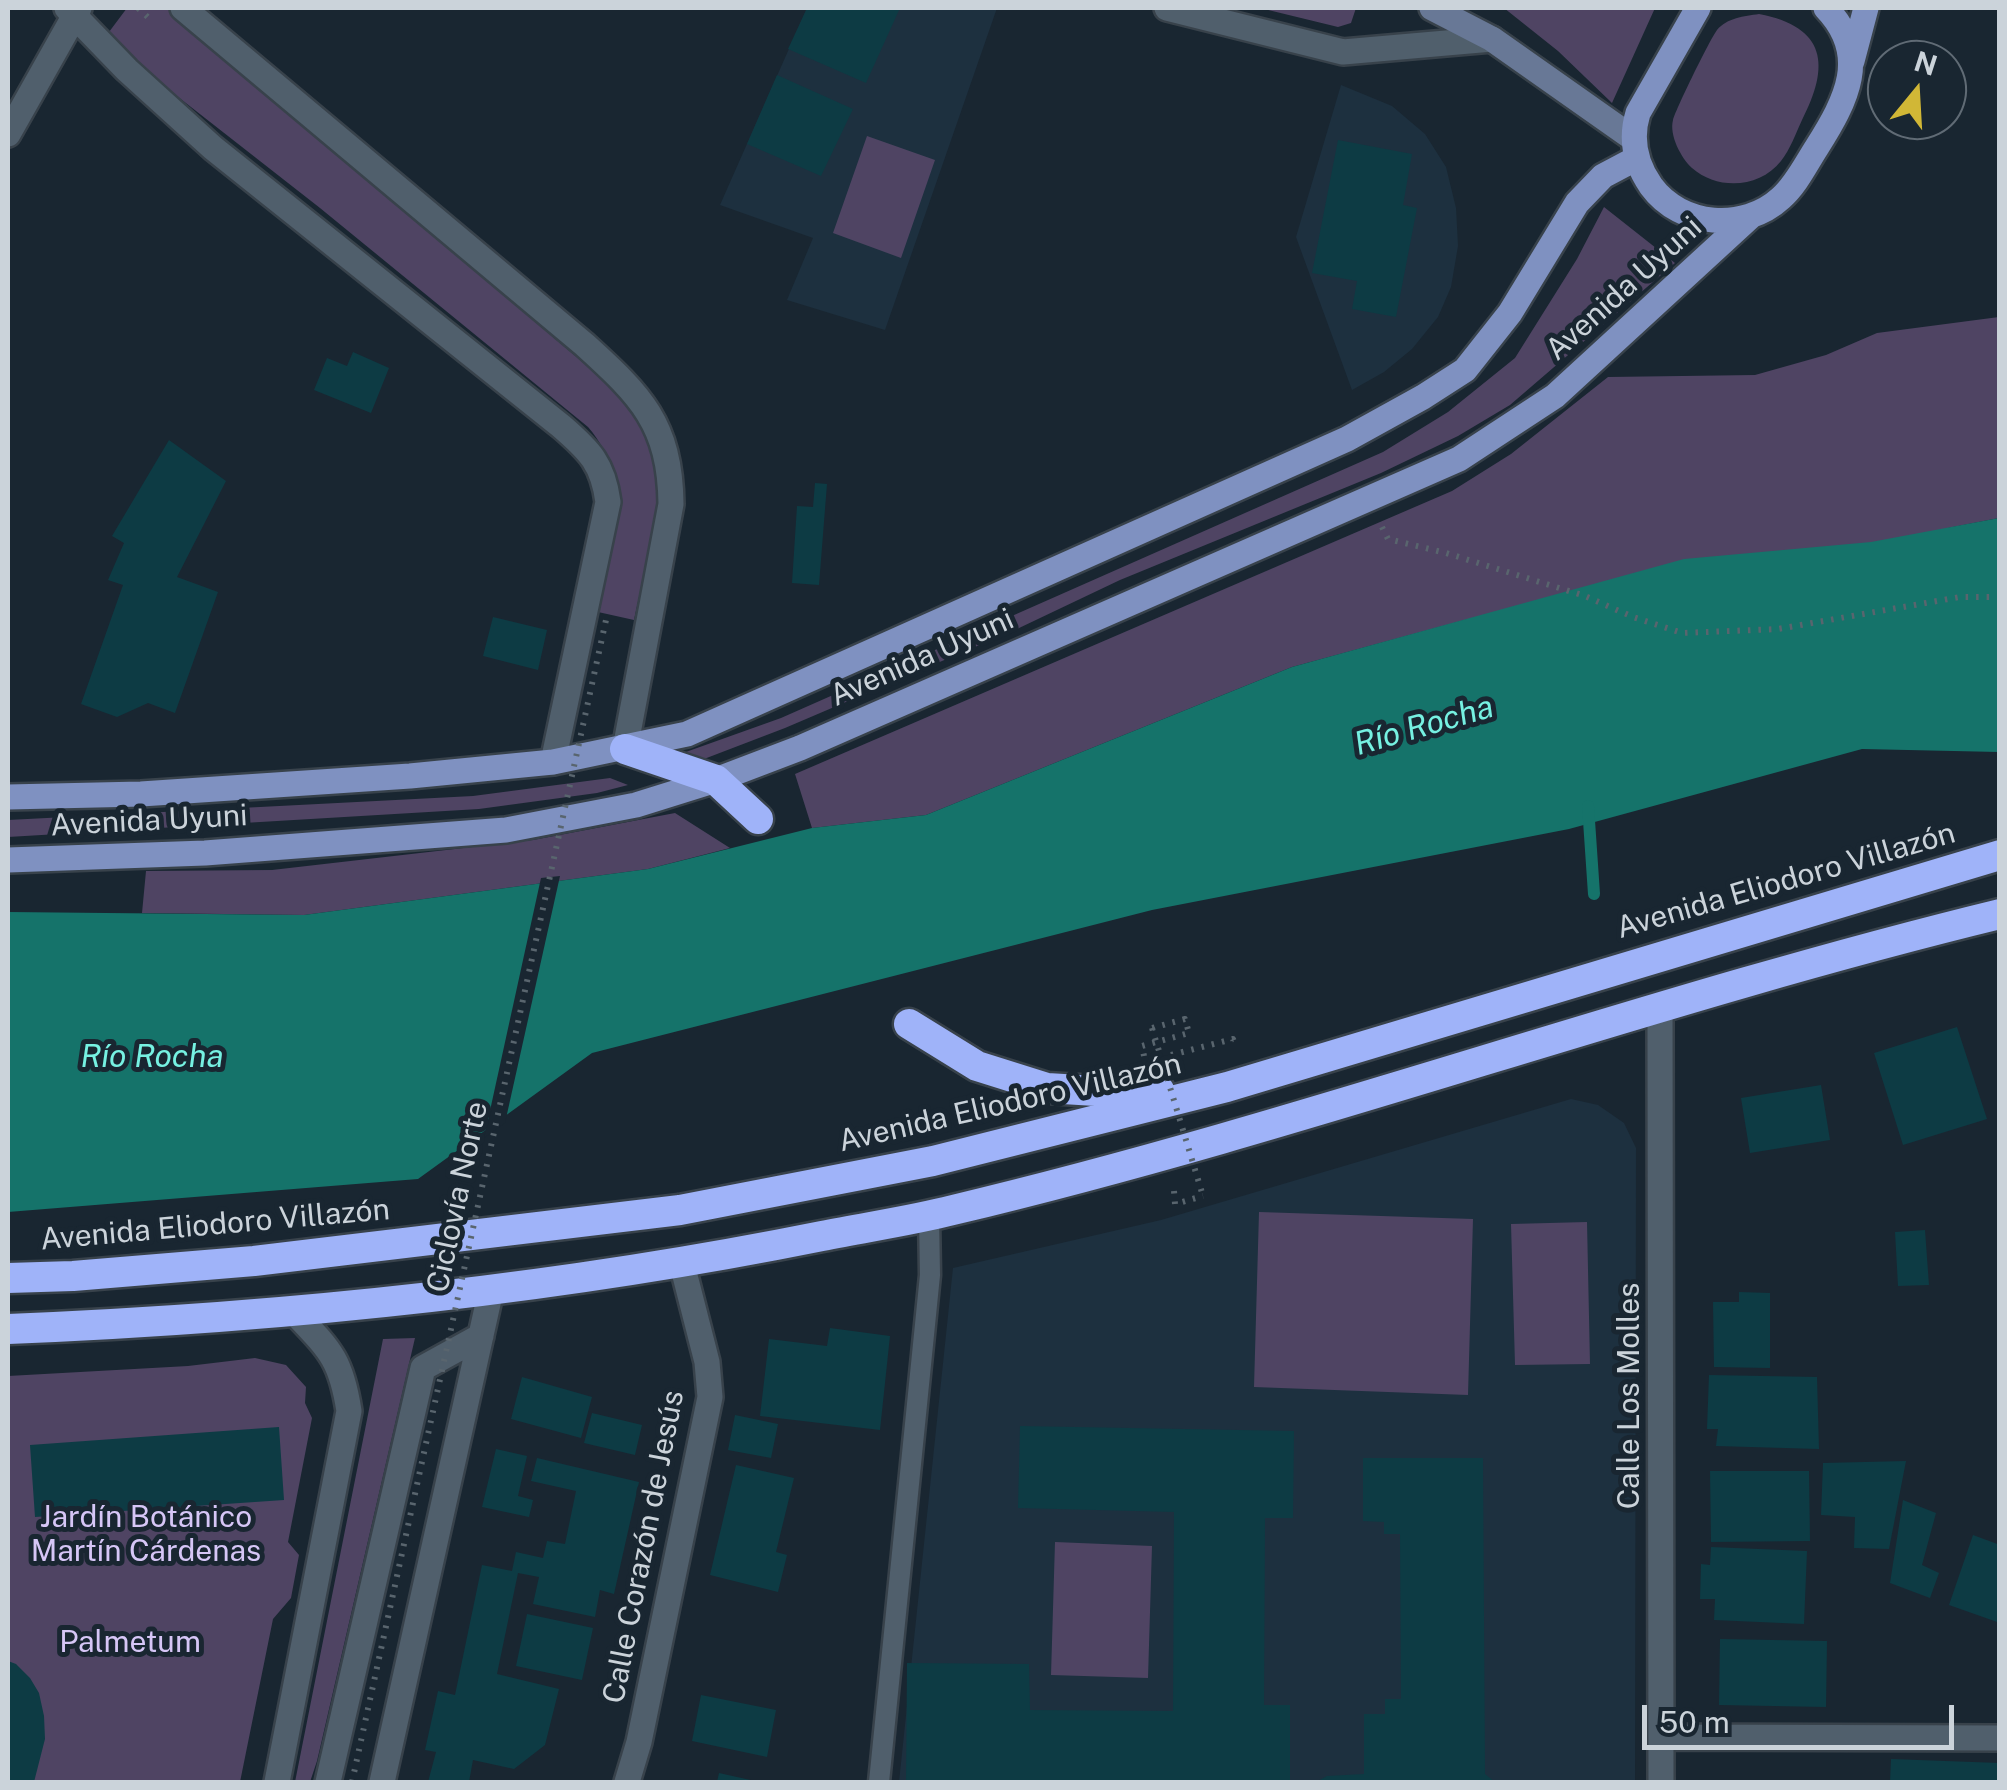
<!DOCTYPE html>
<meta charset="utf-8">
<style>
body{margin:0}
#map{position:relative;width:2007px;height:1790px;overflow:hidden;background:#192631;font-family:"Public Sans",sans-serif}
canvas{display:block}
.frame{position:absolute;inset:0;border:10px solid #cbd3da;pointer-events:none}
.north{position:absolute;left:1867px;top:40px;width:100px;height:100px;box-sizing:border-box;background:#192631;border:2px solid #606b75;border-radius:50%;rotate:18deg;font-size:28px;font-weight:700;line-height:40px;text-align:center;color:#cbd3da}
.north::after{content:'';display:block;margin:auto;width:35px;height:45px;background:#d1b736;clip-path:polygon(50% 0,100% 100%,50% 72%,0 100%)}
.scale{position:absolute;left:1642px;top:1705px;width:312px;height:45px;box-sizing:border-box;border:5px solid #cbd3da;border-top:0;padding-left:12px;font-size:30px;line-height:35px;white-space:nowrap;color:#cbd3da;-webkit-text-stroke:8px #192631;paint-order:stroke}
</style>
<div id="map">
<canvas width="2007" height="1790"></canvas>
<div class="frame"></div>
<div class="north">N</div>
<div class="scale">50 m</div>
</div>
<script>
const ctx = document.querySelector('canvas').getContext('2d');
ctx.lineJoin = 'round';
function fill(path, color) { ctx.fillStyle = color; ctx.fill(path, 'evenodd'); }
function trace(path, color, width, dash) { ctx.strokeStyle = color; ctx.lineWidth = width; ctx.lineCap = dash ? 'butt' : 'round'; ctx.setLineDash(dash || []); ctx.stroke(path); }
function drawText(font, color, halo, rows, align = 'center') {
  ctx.font = font + ' "Public Sans",sans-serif'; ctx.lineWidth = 10; ctx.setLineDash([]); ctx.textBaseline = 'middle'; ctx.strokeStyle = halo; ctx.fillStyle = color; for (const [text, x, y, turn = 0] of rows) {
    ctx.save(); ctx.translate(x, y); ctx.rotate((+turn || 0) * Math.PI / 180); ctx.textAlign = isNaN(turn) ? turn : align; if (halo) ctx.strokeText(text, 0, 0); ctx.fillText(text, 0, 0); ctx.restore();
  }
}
const built = new Path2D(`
 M 807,8 L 997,8 L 885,330 L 787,300 L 813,238 L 720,205 Z
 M 1341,85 L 1392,106 L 1425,134 L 1446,167 L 1456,208 L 1458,246 L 1451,287 L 1438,317 L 1412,349 L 1384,372 L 1352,390 L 1296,237 Z
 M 1571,1099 L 1598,1105 L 1624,1123 L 1636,1148 L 1635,1782 L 899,1782 L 953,1268 L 1161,1220 Z`);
const green = new Path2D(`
 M 127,8 L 167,8 L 586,365 L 633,408 L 653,446 L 661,495 L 634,620 L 598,612 C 610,545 637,484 588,427 L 320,208 L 127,57 L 109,32 Z
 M 1260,8 L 1356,8 L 1351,23 L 1338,27 Z
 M 1504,8 L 1655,8 L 1612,103 L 1558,51 Z
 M 1759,14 C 1827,27 1830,66 1802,120 C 1796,133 1790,150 1781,161 C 1759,189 1717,190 1692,168 C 1681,158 1669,135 1673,120 C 1677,107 1709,41 1717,30 C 1727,18 1744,16 1759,14 Z
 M 867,136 L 935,160 L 901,258 L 833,233 Z
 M 1604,207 L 1675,263 L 1510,405 L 1458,436 L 1381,473 L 1120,580 L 1017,629 L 785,728 L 704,759 L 683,753 L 781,718 L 1383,452 L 1448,412 L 1515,358 L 1577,259 Z
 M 1999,317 L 1999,518 L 1948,528 L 1941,549 L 1625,587 L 1465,620 L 1292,667 L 926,815 L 812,828 L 795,774 L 1452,491 L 1511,454 L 1608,377 L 1755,375 L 1826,355 L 1877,333 Z
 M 610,778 L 628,785 L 597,793 L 479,809 L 8,837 L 8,820 L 473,796 Z
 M 675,813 L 730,848 L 648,869 L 304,915 L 142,913 L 146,871 L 272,870 L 533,840 Z
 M 1259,1212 L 1473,1219 L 1468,1395 L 1254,1387 Z
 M 1587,1222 L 1590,1364 L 1515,1365 L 1511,1224 Z
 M 415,1338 L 317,1761 L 310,1782 L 295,1782 L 383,1339 Z
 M 255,1358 L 286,1365 L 306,1387 L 305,1403 L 312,1418 L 288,1542 L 299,1555 L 291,1598 L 273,1619 L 240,1782 L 8,1782 L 8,1376 L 188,1366 Z
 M 1055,1542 L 1152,1546 L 1148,1678 L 1051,1675 Z`);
const water = new Path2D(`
 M 1999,518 L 1999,752 L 1862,749 L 1569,829 L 1152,910 L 592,1053 L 418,1179 L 8,1212 L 8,912 L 304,915 L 648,869 L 812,828 L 926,815 L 1292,667 L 1684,559 L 1871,542 Z`);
const pier = new Path2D(`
 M 560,876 L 505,1123 L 484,1138 L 541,878 Z`);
const stream = new Path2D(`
 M 1588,806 L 1594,894`);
const building = new Path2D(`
 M 807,8 L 900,8 L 866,83 L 788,49 Z
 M 777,75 L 853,109 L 821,176 L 747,144 Z
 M 1338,140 L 1412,154 L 1403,205 L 1417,208 L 1396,317 L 1352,309 L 1357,281 L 1312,273 Z
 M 353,352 L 389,368 L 371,413 L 314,390 L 327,358 L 347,366 Z
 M 169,440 L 226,481 L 177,577 L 218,592 L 175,713 L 148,703 L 117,717 L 81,704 L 123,585 L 108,580 L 124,543 L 112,536 Z
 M 815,483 L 827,484 L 819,585 L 792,583 L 797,506 L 813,507 Z
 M 493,617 L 547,630 L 538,670 L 483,656 Z
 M 1957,1027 L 1987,1119 L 1903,1145 L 1874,1053 Z
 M 1821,1085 L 1830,1140 L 1750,1153 L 1741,1098 Z
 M 1925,1230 L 1929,1285 L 1898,1286 L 1895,1232 Z
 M 1739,1292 L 1770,1293 L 1770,1368 L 1714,1367 L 1713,1302 L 1739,1302 Z
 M 830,1328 L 890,1336 L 880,1430 L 760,1416 L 769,1339 L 827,1346 Z
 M 1709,1375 L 1817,1377 L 1819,1449 L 1716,1446 L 1718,1429 L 1707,1429 Z
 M 522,1377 L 592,1397 L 581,1438 L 511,1419 Z
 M 592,1413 L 642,1425 L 635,1455 L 584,1443 Z
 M 735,1415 L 778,1424 L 771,1458 L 728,1450 Z
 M 1020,1426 L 1294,1431 L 1293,1518 L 1265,1518 L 1264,1705 L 1290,1705 L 1290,1782 L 906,1782 L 907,1663 L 1029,1664 L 1030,1710 L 1173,1711 L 1174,1512 L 1018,1508 Z
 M 279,1427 L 284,1500 L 35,1517 L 30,1445 Z
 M 496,1449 L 527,1456 L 518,1496 L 533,1500 L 529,1517 L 482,1507 Z
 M 537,1458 L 639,1482 L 614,1594 L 600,1590 L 595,1617 L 533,1604 L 539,1577 L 518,1573 L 497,1674 L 559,1689 L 545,1745 L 514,1769 L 473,1760 L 469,1782 L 428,1782 L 436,1752 L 425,1750 L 438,1691 L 455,1695 L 482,1565 L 512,1571 L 516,1552 L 543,1558 L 547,1541 L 565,1544 L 576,1491 L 531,1481 Z
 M 1363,1458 L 1483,1458 L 1485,1774 L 1495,1782 L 1316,1782 L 1327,1776 L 1364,1774 L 1364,1714 L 1385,1714 L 1385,1699 L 1401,1699 L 1400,1534 L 1384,1534 L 1384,1522 L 1363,1521 Z
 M 1906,1461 L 1889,1549 L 1854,1548 L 1855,1517 L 1821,1515 L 1823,1463 Z
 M 736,1465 L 794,1478 L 776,1552 L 787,1555 L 778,1592 L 710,1575 Z
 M 1710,1471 L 1809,1471 L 1810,1541 L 1711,1542 Z
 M 1903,1500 L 1936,1513 L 1922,1565 L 1939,1573 L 1930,1598 L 1890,1583 Z
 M 1973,1535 L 2000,1545 L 2000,1623 L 1949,1605 Z
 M 1711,1547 L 1807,1551 L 1804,1624 L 1714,1620 L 1715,1599 L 1700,1599 L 1701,1564 L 1710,1565 Z
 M 527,1614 L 593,1628 L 582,1680 L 516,1666 Z
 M 1720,1639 L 1827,1641 L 1826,1707 L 1719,1705 Z
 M 8,1661 L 16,1664 L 30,1678 L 39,1693 L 44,1716 L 45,1739 L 34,1782 L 8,1782 Z
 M 701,1695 L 776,1710 L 767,1757 L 692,1741 Z
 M 1891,1759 L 2000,1763 L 2000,1782 L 1890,1782 Z
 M 719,1773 L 755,1781 L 755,1782 L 717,1782 Z`);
const path = new Path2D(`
 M 138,8 L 152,21
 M 1382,527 L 1388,539 L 1446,553 L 1585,596 L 1633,617 L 1682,633 L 1778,629 L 1960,597 L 2000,597
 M 1171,1055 L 1233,1039 L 1236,1047
 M 1144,1056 L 1142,1046 L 1189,1033 L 1185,1019 L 1152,1028
 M 1174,1191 L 1175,1204 L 1203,1196`);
const lane = new Path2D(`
 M 879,1782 L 930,1275 L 929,1215`);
const street = new Path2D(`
 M 67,8 L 127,70 L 213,148 L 561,426 C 590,451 603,464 608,502 L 553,762
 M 183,8 L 585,345 C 641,396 670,424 671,504 L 625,749
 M 1167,8 L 1343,52 L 1492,39
 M 8,134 L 79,8
 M 1660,1009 L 1661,1782
 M 1661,1737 L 2000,1738
 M 277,1782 L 349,1411 C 341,1359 330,1350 294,1312
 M 328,1782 L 423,1368 L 481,1336
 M 382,1782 L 491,1290
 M 627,1782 L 639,1742 L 710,1397 L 707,1362 L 682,1264`);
const secondary = new Path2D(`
 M 1432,8 L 1492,39 L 1634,139`);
const primary = new Path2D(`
 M 1698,8 L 1638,113 C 1630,139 1635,163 1651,186 C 1681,227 1744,232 1781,198 C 1796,185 1806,164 1817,147 C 1846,101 1871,55 1826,8
 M 1852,61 L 1866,8
 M 8,797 L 141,794 L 410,776 L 553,762 L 687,734 L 1347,439 L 1423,397 L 1465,370 L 1510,313 L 1577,203 L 1603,176 L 1637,158
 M 8,860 L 205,853 L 506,830 L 636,805 L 716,780 L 800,748 L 1459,459 L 1555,396 L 1751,216`);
const highway = new Path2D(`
 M 625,749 L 716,780 L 758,819
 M 909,1024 L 977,1066 L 1047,1088 L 1112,1092 L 1159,1090
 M 8,1278 L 73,1276 L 254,1261 L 680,1210 L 933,1161 L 1227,1087 L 2000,855
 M 8,1329 C 281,1318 554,1290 822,1236 C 866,1227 910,1221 953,1210 C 1306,1126 1647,1000 2000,914`);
const pathBridge = new Path2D(`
 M 1152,1028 L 1203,1196
 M 352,1782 L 606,620`);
const streetNames = [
 ["Avenida Uyuni",1624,289,-42],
 ["Avenida Uyuni",922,658,-24],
 ["Avenida Uyuni",149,821,-3],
 ["Avenida Eliodoro Villazón",1786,881,-16],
 ["Avenida Eliodoro Villazón",1010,1103,-13],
 ["Ciclovía Norte",458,1197,-78],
 ["Avenida Eliodoro Villazón",215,1225,-5],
 ["Calle Los Molles",1630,1396,-90],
 ["Calle Corazón de Jesús",644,1547,-79]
];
const parkNames = [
 ["Jardín Botánico",146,1518],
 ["Martín Cárdenas",146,1552],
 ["Palmetum",130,1643]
];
const waterNames = [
 ["Río Rocha",1424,726,-16],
 ["Río Rocha",152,1057]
];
fill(built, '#1d303f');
fill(green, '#4f4463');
fill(water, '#15736a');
fill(pier, '#192631');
trace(stream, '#15736a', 12);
fill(building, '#0d3b44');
trace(lane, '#38424b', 25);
trace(street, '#38424b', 30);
trace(secondary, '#38424b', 30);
trace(primary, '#38424b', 30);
trace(highway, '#38424b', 35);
trace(path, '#59656e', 6, [2.5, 8]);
trace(lane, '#505f6c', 20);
trace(street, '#505f6c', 25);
trace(secondary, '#687896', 25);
trace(primary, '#7f91c1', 25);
trace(highway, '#9fb3f9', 30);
trace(pathBridge, '#59656e', 6, [2.5, 8]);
drawText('30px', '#cbd3da', '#192631', streetNames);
drawText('30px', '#d6c6f6', '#192631', parkNames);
drawText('italic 32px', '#76f1e2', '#192631', waterNames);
</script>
